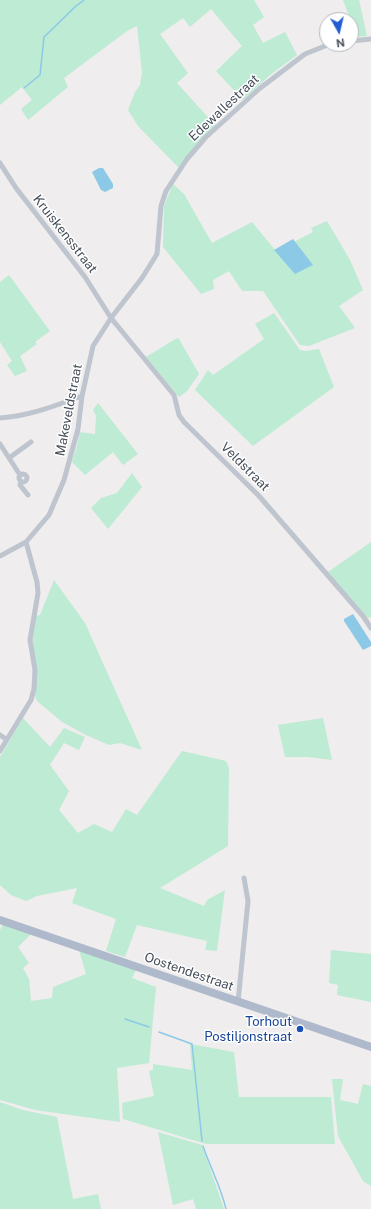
<!DOCTYPE html>
<style>
body{margin:0}
#map{position:relative;width:371px;height:1209px;overflow:hidden;background:#efeded;font-family:"Public Sans",sans-serif}
canvas{display:block}
.north{position:absolute;left:319px;top:12px;width:40px;height:40px;box-sizing:border-box;background:#fff;border:1px solid #b5b8bd;border-radius:50%;rotate:172deg;font-size:11px;font-weight:700;line-height:16px;text-align:center;color:#464e59}
.north::after{content:'';display:block;margin:auto;width:14px;height:18px;background:#235bd3;clip-path:polygon(50% 0,100% 100%,50% 72%,0 100%)}
</style>
<div id="map">
<canvas width="371" height="1209"></canvas>
<div class="north">N</div>
</div>
<script>
const ctx = document.querySelector('canvas').getContext('2d');
ctx.lineJoin = 'round';
function fill(path, color) { ctx.fillStyle = color; ctx.fill(path, 'evenodd'); }
function trace(path, color, width, dash) { ctx.strokeStyle = color; ctx.lineWidth = width; ctx.lineCap = dash ? 'butt' : 'round'; ctx.setLineDash(dash || []); ctx.stroke(path); }
function drawText(font, color, halo, rows, align = 'center') {
  ctx.font = font + ' "Public Sans",sans-serif'; ctx.lineWidth = 3; ctx.setLineDash([]); ctx.textBaseline = 'middle'; ctx.strokeStyle = halo; ctx.fillStyle = color; for (const [text, x, y, turn = 0] of rows) {
    ctx.save(); ctx.translate(x, y); ctx.rotate((+turn || 0) * Math.PI / 180); ctx.textAlign = isNaN(turn) ? turn : align; if (halo) ctx.strokeText(text, 0, 0); ctx.fillText(text, 0, 0); ctx.restore();
  }
}
const green = new Path2D(`
 M 0,0 L 254,0 L 264,17 L 253,25 L 263,43 L 285,32 L 297,55 L 270,75 L 243,100 L 216,71 L 242,46 L 211,9 L 190,27 L 183,18 L 160,34 L 188,73 L 177,83 L 216,126 L 179,168 L 138,126 L 128,110 L 135,92 L 140,85 L 142,73 L 137,26 L 127,31 L 64,78 L 68,87 L 28,120 L 21,109 L 32,100 L 22,87 L 0,105 Z
 M 343,0 L 359,0 L 367,36 L 357,37 Z
 M 173,184 L 184,194 L 212,243 L 252,222 L 276,251 L 313,232 L 311,228 L 327,221 L 350,260 L 363,290 L 339,306 L 355,328 L 309,346 L 300,345 L 263,291 L 242,291 L 229,271 L 213,280 L 214,289 L 201,294 L 163,247 L 164,206 Z
 M 9,275 L 50,331 L 35,342 L 37,344 L 20,356 L 27,371 L 15,376 L 7,365 L 12,361 L 0,342 L 0,282 Z
 M 274,313 L 300,350 L 306,351 L 319,349 L 334,387 L 253,446 L 195,390 L 208,370 L 213,375 L 264,339 L 255,324 Z
 M 177,338 L 179,339 L 199,374 L 187,391 L 179,397 L 146,357 Z
 M 98,403 L 138,454 L 123,465 L 113,452 L 85,475 L 72,462 L 78,442 L 79,432 L 95,434 L 96,416 L 93,410 Z
 M 132,473 L 142,487 L 108,529 L 91,508 L 101,498 L 117,493 Z
 M 371,542 L 371,617 L 368,618 L 328,572 Z
 M 54,580 L 85,623 L 142,750 L 120,743 L 109,745 L 86,735 L 62,722 L 37,701 L 35,696 L 37,671 L 32,646 L 36,616 L 40,615 Z
 M 23,718 L 50,747 L 64,728 L 85,737 L 79,750 L 64,743 L 50,765 L 69,791 L 59,810 L 78,833 L 94,824 L 112,832 L 126,809 L 137,815 L 182,751 L 226,761 L 229,768 L 228,846 L 160,888 L 204,906 L 207,900 L 225,890 L 217,951 L 205,950 L 207,941 L 137,925 L 125,957 L 106,951 L 116,919 L 72,903 L 77,888 L 37,896 L 26,901 L 11,895 L 0,885 L 0,757 Z
 M 323,718 L 332,760 L 308,757 L 285,757 L 278,725 Z
 M 3,924 L 31,934 L 18,947 L 29,963 L 23,968 L 29,979 L 31,1001 L 52,998 L 53,987 L 86,974 L 79,950 L 136,970 L 132,978 L 156,987 L 149,1063 L 117,1068 L 120,1122 L 35,1110 L 0,1100 L 0,930 Z
 M 331,950 L 371,954 L 371,1002 L 337,995 L 338,985 L 329,983 Z
 M 190,1044 L 234,1052 L 239,1097 L 331,1097 L 335,1144 L 206,1144 L 123,1119 L 122,1103 L 154,1096 L 149,1071 L 153,1070 L 153,1064 L 192,1070 Z
 M 332,1079 L 343,1079 L 340,1100 L 358,1104 L 363,1084 L 371,1086 L 371,1186 L 363,1181 L 338,1136 Z
 M 0,1102 L 23,1110 L 57,1117 L 73,1199 L 98,1194 L 101,1209 L 0,1209 Z
 M 158,1132 L 202,1145 L 224,1209 L 196,1209 L 193,1199 L 173,1205 Z`);
const water = new Path2D(`
 M 99,168 L 103,168 L 113,184 L 113,188 L 105,192 L 101,190 L 92,172 Z
 M 293,239 L 313,265 L 295,274 L 274,250 Z
 M 353,614 L 371,642 L 371,646 L 363,650 L 344,621 L 344,619 Z`);
const stream = new Path2D(`
 M 24,88 L 40,75 L 44,37 L 75,7 L 84,0
 M 125,1019 L 149,1027
 M 159,1032 L 192,1044 L 202,1141
 M 203,1146 C 210,1167 221,1187 226,1209`);
const minor = new Path2D(`
 M 351,41 L 371,39
 M 0,163 L 16,188 L 85,277 L 111,318 L 174,395 L 179,415 L 184,422 L 259,496 L 363,616 L 371,628
 M 0,418 C 30,416 54,406 82,396
 M 0,444 L 20,475
 M 9,458 L 31,442
 M19 478a4 4 0 1 1 8 0a4 4 0 1 1-8 0Z
 M 21,482 L 20,485 L 28,495
 M 0,556 L 26,542
 M 0,735 L 6,739
 M 0,751 L 31,700 L 34,689 L 35,670 L 30,640 L 38,593 L 37,582 L 26,542 L 49,515 L 64,480 L 78,429 L 82,396 L 93,346 L 111,318 L 142,278 L 157,254 L 161,206 L 166,191 L 187,159 L 206,137 L 259,89 L 305,54 L 330,44
 M 238,1002 L 248,901 L 244,878`);
const primary = new Path2D(`
 M 0,920 L 371,1047`);
const markers = [
 [300,1029,4,"#1a4fb4"]
];
const streetNames = [
 ["Edewallestraat",224,108,-43],
 ["Kruiskensstraat",65,234,52],
 ["Makeveldstraat",69,410,-79],
 ["Veldstraat",245,467,45],
 ["Oostendestraat",189,972,19]
];
const transitNames = [
 ["Torhout",292,1022],
 ["Postiljonstraat",292,1037]
];
fill(green, '#bdebd4');
fill(water, '#8cc9e6');
trace(stream, '#8cc9e6', 1.5);
trace(minor, '#bec5ce', 5);
trace(primary, '#aeb9cb', 8);
for (const [x, y, r, color] of markers) { const dot = new Path2D(); dot.arc(x, y, r, 0, 2 * Math.PI); ctx.fillStyle = color; ctx.fill(dot); trace(dot, '#fff', 1.5); }
drawText('13px', '#464e59', '#fff', streetNames);
drawText('13px', '#164399', '#fff', transitNames, 'right');
</script>
